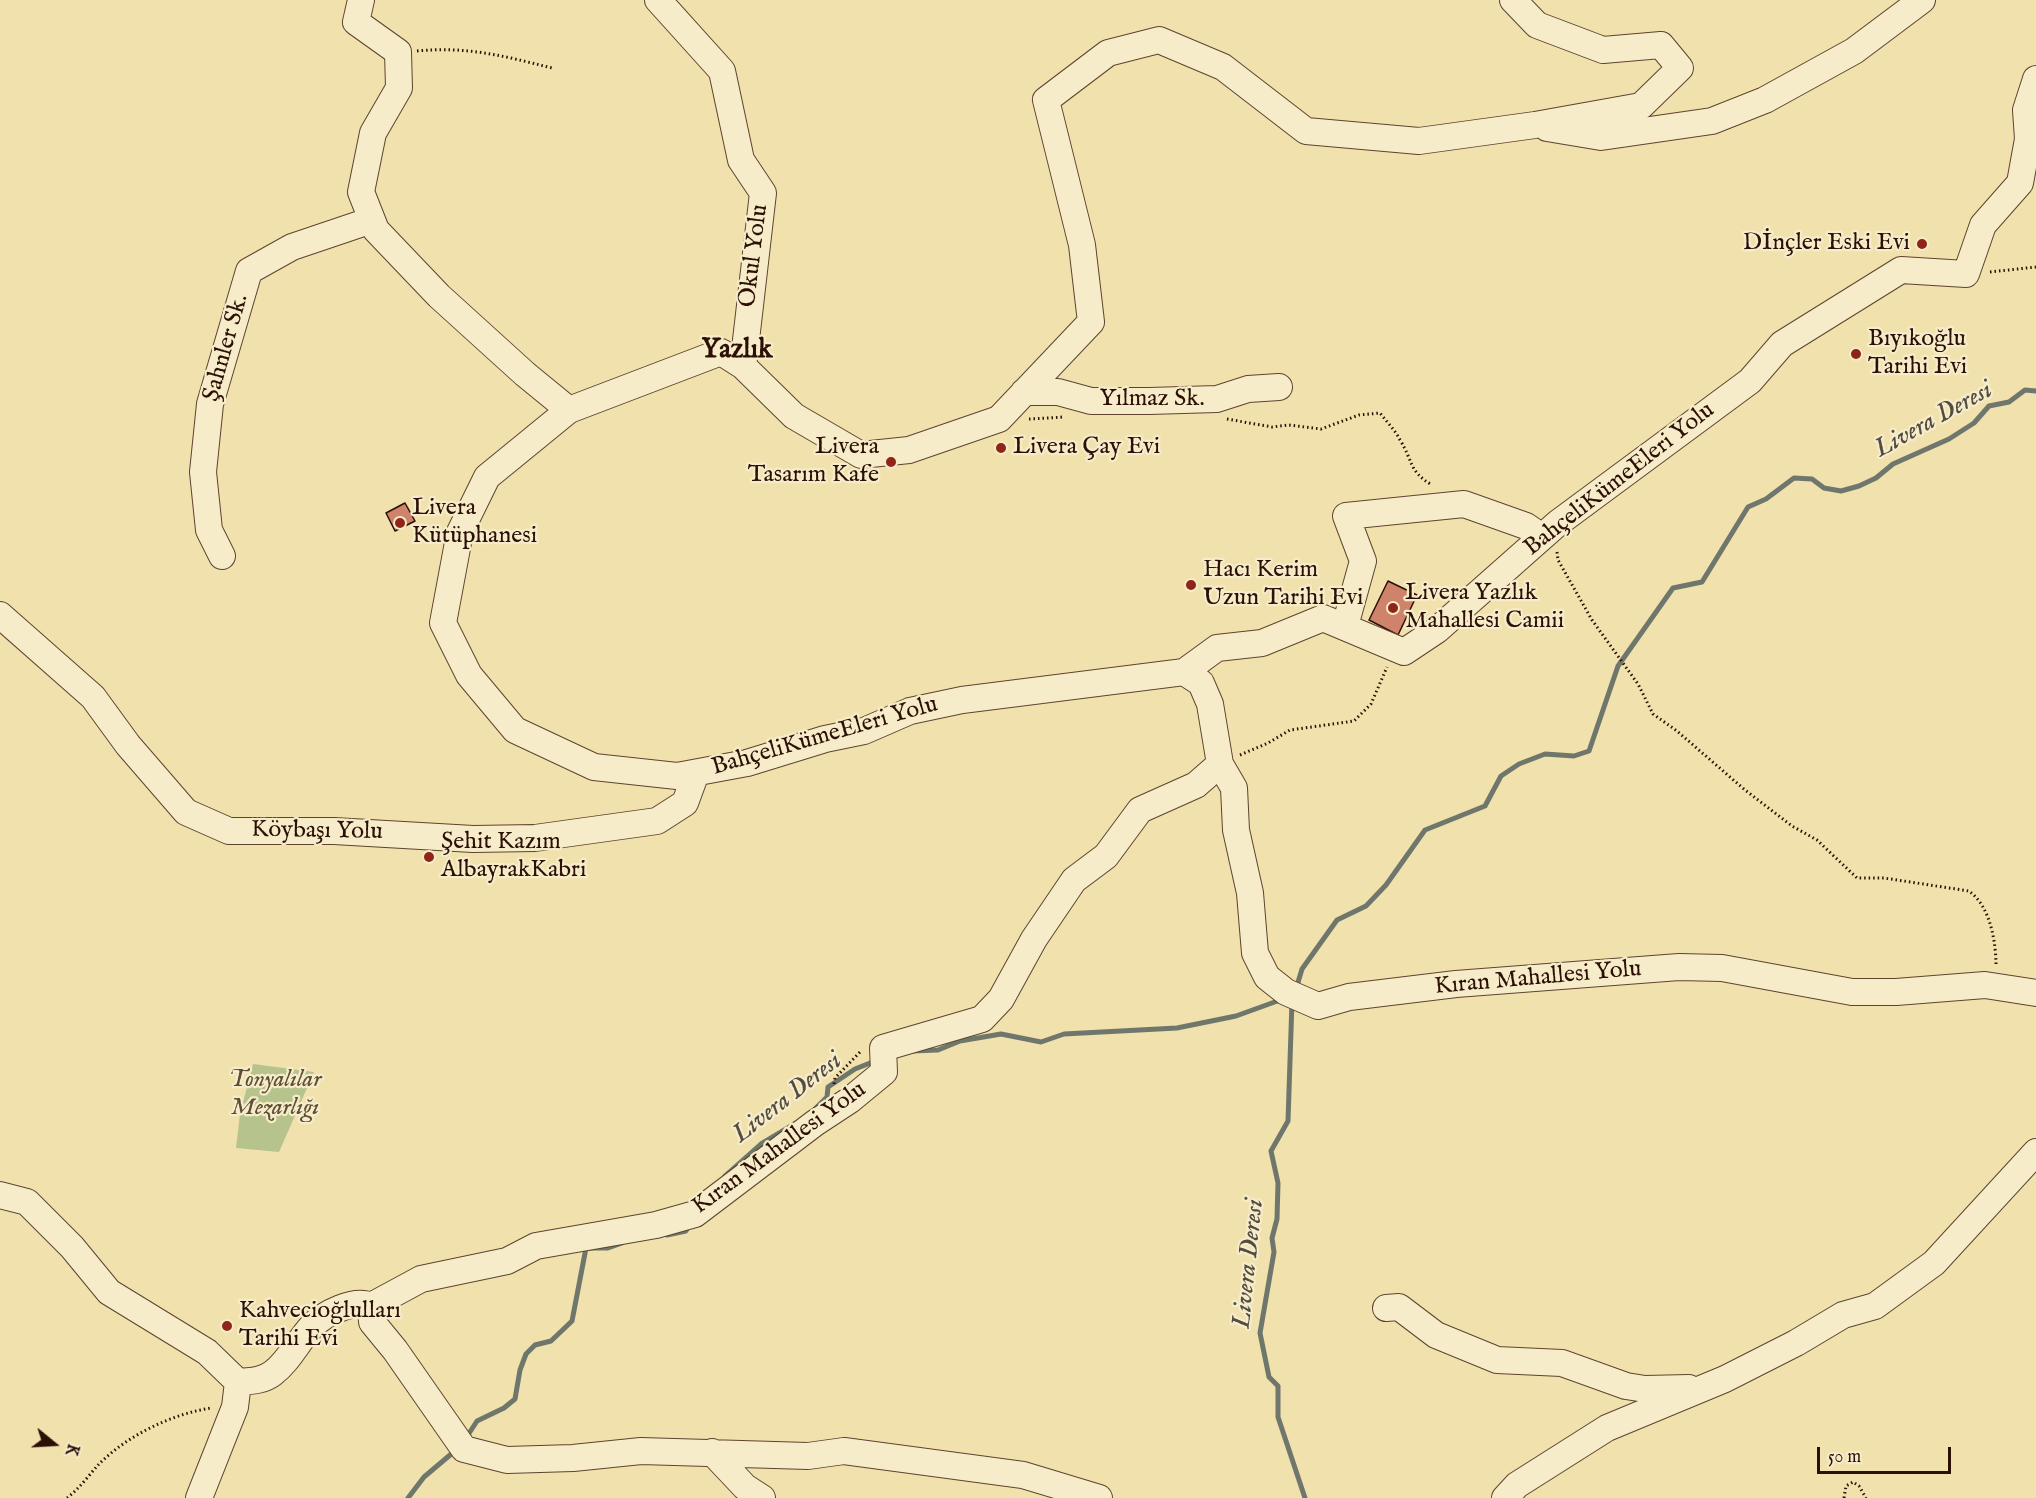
<!DOCTYPE html>
<meta charset="utf-8">
<style>
body{margin:0}
#map{position:relative;width:2036px;height:1498px;overflow:hidden;background:#f1e1ad;font-family:"IM FELL English",serif}
canvas{display:block}
.north{position:absolute;left:24px;top:1414px;width:60px;height:60px;-webkit-text-stroke:4px #f6ecca;paint-order:stroke;rotate:108deg;font-size:16px;font-weight:700;line-height:24px;text-align:center;color:#2c1005}
.north::after{content:'';display:block;margin:auto;width:21px;height:27px;background:#2c1005;clip-path:polygon(50% 0,100% 100%,50% 72%,0 100%)}
.scale{position:absolute;left:1817px;top:1447px;width:134px;height:27px;box-sizing:border-box;border:3px solid #2c1005;border-top:0;padding-left:8px;font-size:18px;line-height:21px;white-space:nowrap;color:#2c1005;-webkit-text-stroke:4px #f6ecca;paint-order:stroke}
</style>
<div id="map">
<canvas width="2036" height="1498"></canvas>
<div class="north">K</div>
<div class="scale">50 m</div>
</div>
<script>
const ctx = document.querySelector('canvas').getContext('2d');
ctx.lineJoin = 'round';
function fill(path, color) { ctx.fillStyle = color; ctx.fill(path, 'evenodd'); }
function trace(path, color, width, dash) { ctx.strokeStyle = color; ctx.lineWidth = width; ctx.lineCap = dash ? 'butt' : 'round'; ctx.setLineDash(dash || []); ctx.stroke(path); }
function drawText(font, color, halo, rows, align = 'center') {
  ctx.font = font + ' "IM FELL English",serif'; ctx.lineWidth = 4.5; ctx.setLineDash([]); ctx.textBaseline = 'middle'; ctx.strokeStyle = halo; ctx.fillStyle = color; for (const [text, x, y, turn = 0] of rows) {
    ctx.save(); ctx.translate(x, y); ctx.rotate((+turn || 0) * Math.PI / 180); ctx.textAlign = isNaN(turn) ? turn : align; if (halo) ctx.strokeText(text, 0, 0); ctx.fillText(text, 0, 0); ctx.restore();
  }
}
const green = new Path2D(`
 M 253,1064 L 314,1072 L 279,1152 L 236,1148 L 240,1114 Z`);
const stream = new Path2D(`
 M 1296,989 L 1302,969 L 1337,920 L 1366,906 L 1386,885 L 1425,830 L 1485,806 L 1501,776 L 1519,764 L 1545,754 L 1574,756 L 1589,751 L 1618,666 L 1673,588 L 1702,582 L 1748,507 L 1766,499 L 1794,478 L 1812,479 L 1824,488 L 1841,491 L 1859,486 L 1876,478 L 1893,464 L 1949,439 L 1974,423 L 1989,406 L 2009,402 L 2025,390 L 2036,391
 M 1292,1001 L 1288,1121 L 1271,1151 L 1278,1183 L 1277,1219 L 1272,1238 L 1274,1252 L 1260,1333 L 1269,1377 L 1278,1386 L 1278,1417 L 1305,1498
 M 912,1051 L 938,1050 L 960,1041 L 1001,1034 L 1041,1042 L 1064,1034 L 1177,1028 L 1236,1016 L 1283,999
 M 815,1109 L 827,1097 L 828,1087 L 855,1069 L 875,1061
 M 725,1176 L 761,1144 L 796,1123
 M 667,1235 L 686,1231 L 689,1225
 M 466,1438 L 477,1421 L 504,1408 L 515,1399 L 520,1370 L 526,1354 L 535,1345 L 551,1341 L 572,1321 L 586,1248 L 608,1248 L 622,1243
 M 408,1498 L 424,1477 L 456,1450`);
const building = new Path2D(`
 M 405,503 L 415,521 L 395,531 L 386,513 Z
 M 1388,581 L 1417,595 L 1398,635 L 1369,620 Z`);
const path = new Path2D(`
 M 417,51 C 467,46 504,56 552,68
 M 1990,272 L 2036,267
 M 1029,419 L 1064,417
 M 1227,419 L 1272,427 L 1289,425 L 1321,429 L 1359,415 L 1380,413 C 1387,422 1395,430 1400,440 C 1413,460 1408,471 1432,485
 M 1557,552 L 1558,560 L 1592,620 L 1638,684 L 1653,714 L 1677,731 L 1745,790 L 1792,826 L 1817,840 L 1857,878 L 1884,878 L 1969,891 C 1990,906 1996,941 1996,966
 M 1240,755 L 1268,743 L 1290,730 L 1354,721 L 1371,704 L 1387,667
 M 834,1084 L 835,1078 L 861,1051
 M 67,1498 C 79,1489 89,1475 99,1464 C 128,1435 172,1414 211,1408
 M 1844,1498 L 1846,1486 L 1853,1482 L 1859,1486 L 1866,1498`);
const minor = new Path2D(`
 M 361,0 L 356,22 L 398,52 L 399,88 L 373,133 L 361,192 L 376,230 L 439,296 L 525,374 L 569,410
 M 658,0 L 722,71 L 741,160 L 763,193 L 743,366
 M 1513,0 L 1537,25 L 1603,50 L 1661,45 L 1680,68 L 1641,106 L 1535,125 L 1419,141 L 1306,131 L 1223,67 L 1159,40 L 1108,53 L 1046,100 L 1082,245 L 1091,322 L 999,419 L 909,450 L 861,455 L 794,416 L 743,366 L 721,352 L 569,410 L 487,477 L 460,532 L 443,623 L 469,675 L 515,730 L 594,767 L 677,776 L 747,763 L 825,739 L 864,731 L 910,711 L 962,700 L 1184,672 L 1217,648 L 1262,643 L 1323,618 L 1404,652 L 1437,630 L 1558,523 L 1750,381 L 1782,344 L 1901,270 L 1966,274 L 1983,225 L 2020,183 L 2028,139 L 2026,110 L 2036,79
 M 1547,128 L 1601,137 L 1712,121 L 1765,100 L 1854,51 L 1922,0
 M 1024,392 L 1058,392 L 1091,401 L 1149,401 L 1217,399 L 1248,389 L 1279,387
 M 222,556 L 209,530 L 203,472 L 210,404 L 249,271 L 292,247 L 372,220
 M 0,615 L 93,697 L 128,745 L 186,812 L 229,831 L 334,831 L 473,839 L 535,838 L 657,821 L 685,803 L 696,773
 M 1345,626 L 1363,561 L 1346,516 L 1464,504 L 1526,526 L 1542,537
 M 1184,672 L 1201,683 L 1210,704 L 1220,764 L 1234,788 L 1236,830 L 1250,893 L 1255,953 L 1267,977 L 1286,992 L 1318,1006 L 1349,997 L 1456,984 L 1679,967 L 1722,968 L 1852,992 L 1896,992 L 1985,985 L 2036,993
 M 0,1195 L 27,1202 L 72,1247 L 109,1292 L 207,1352 L 238,1382 L 235,1407 L 199,1498
 M 1386,1308 L 1399,1307 L 1436,1335 L 1497,1360 L 1562,1363 L 1626,1386 L 1645,1389 L 1689,1388
 M 238,1382 C 250,1381 263,1381 273,1373 C 289,1361 298,1341 312,1326 C 324,1314 354,1298 371,1306
 M 712,1452 L 745,1487 L 762,1498
 M 1099,1498 L 1023,1475 L 844,1451 L 808,1456 L 641,1451 L 573,1458 L 507,1460 L 464,1449 L 395,1350 L 372,1322 L 371,1306 L 421,1279 L 507,1261 L 536,1246 L 656,1225 L 695,1214 L 815,1123 L 850,1100 L 884,1072 L 883,1048 L 982,1019 L 1001,999 L 1034,939 L 1074,880 L 1106,856 L 1140,810 L 1196,785 L 1220,764
 M 1505,1498 L 1517,1485 L 1607,1428 L 1725,1379 L 1796,1343 L 1843,1315 L 1875,1306 L 1934,1263 L 2036,1152`);
const markers = [
 [1922,244,6,"#8f2418"],
 [1856,354,6,"#8f2418"],
 [1001,448,6,"#8f2418"],
 [891,462,6,"#8f2418"],
 [400,523,6,"#8f2418"],
 [1191,585,6,"#8f2418"],
 [1393,608,6,"#8f2418"],
 [429,857,6,"#8f2418"],
 [227,1326,6,"#8f2418"]
];
const poiNames = [
 ["Dİnçler Eski Evi",1910,244,"right"],
 ["Bıyıkoğlu",1868,340],
 ["Tarihi Evi",1868,368],
 ["Livera",879,448,"right"],
 ["Tasarım Kafe",879,476,"right"],
 ["Livera Çay Evi",1013,448],
 ["Livera",412,509],
 ["Kütüphanesi",412,537],
 ["Hacı Kerim",1203,571],
 ["Uzun Tarihi Evi",1203,599],
 ["Livera Yazlık",1405,594],
 ["Mahallesi Camii",1405,622],
 ["Şehit Kazım",441,843],
 ["AlbayrakKabri",441,871],
 ["Kahvecioğlulları",239,1312],
 ["Tarihi Evi",239,1340]
];
const streetNames = [
 ["Okul Yolu",755,256,-83],
 ["Şahnler Sk.",227,348,-74],
 ["Yılmaz Sk.",1152,400],
 ["BahçeliKümeEleri Yolu",1620,480,-38],
 ["BahçeliKümeEleri Yolu",825,737,-16],
 ["Köybaşı Yolu",317,832,1],
 ["Kıran Mahallesi Yolu",1538,979,-5],
 ["Kıran Mahallesi Yolu",780,1149,-36]
];
const parkNames = [
 ["Tonyalılar",275,1081],
 ["Mezarlığı",275,1109]
];
const waterNames = [
 ["Livera Deresi",1934,421,-29],
 ["Livera Deresi",788,1099,-38],
 ["Livera Deresi",1250,1264,-84]
];
const quarterNames = [
 ["Yazlık",737,351]
];
fill(green, '#b6c38d');
trace(stream, '#6f776c', 5);
fill(building, '#cf836a');
trace(building, '#2c1005', 1.5);
trace(minor, '#5d442f', 28);
trace(path, '#2c1005', 3, [1.5, 3]);
trace(minor, '#f6ecca', 26);
for (const [x, y, r, color] of markers) { const dot = new Path2D(); dot.arc(x, y, r, 0, 2 * Math.PI); ctx.fillStyle = color; ctx.fill(dot); trace(dot, '#f6ecca', 2); }
drawText('24px', '#2c1005', '#f6ecca', poiNames, 'left');
drawText('24px', '#2c1005', '#f6ecca', streetNames);
drawText('italic 24px', '#5c4f35', '#f6ecca', parkNames);
drawText('italic 26px', '#534c41', '#f6ecca', waterNames);
drawText('bold 27px', '#2c1005', '#f6ecca', quarterNames);
</script>
